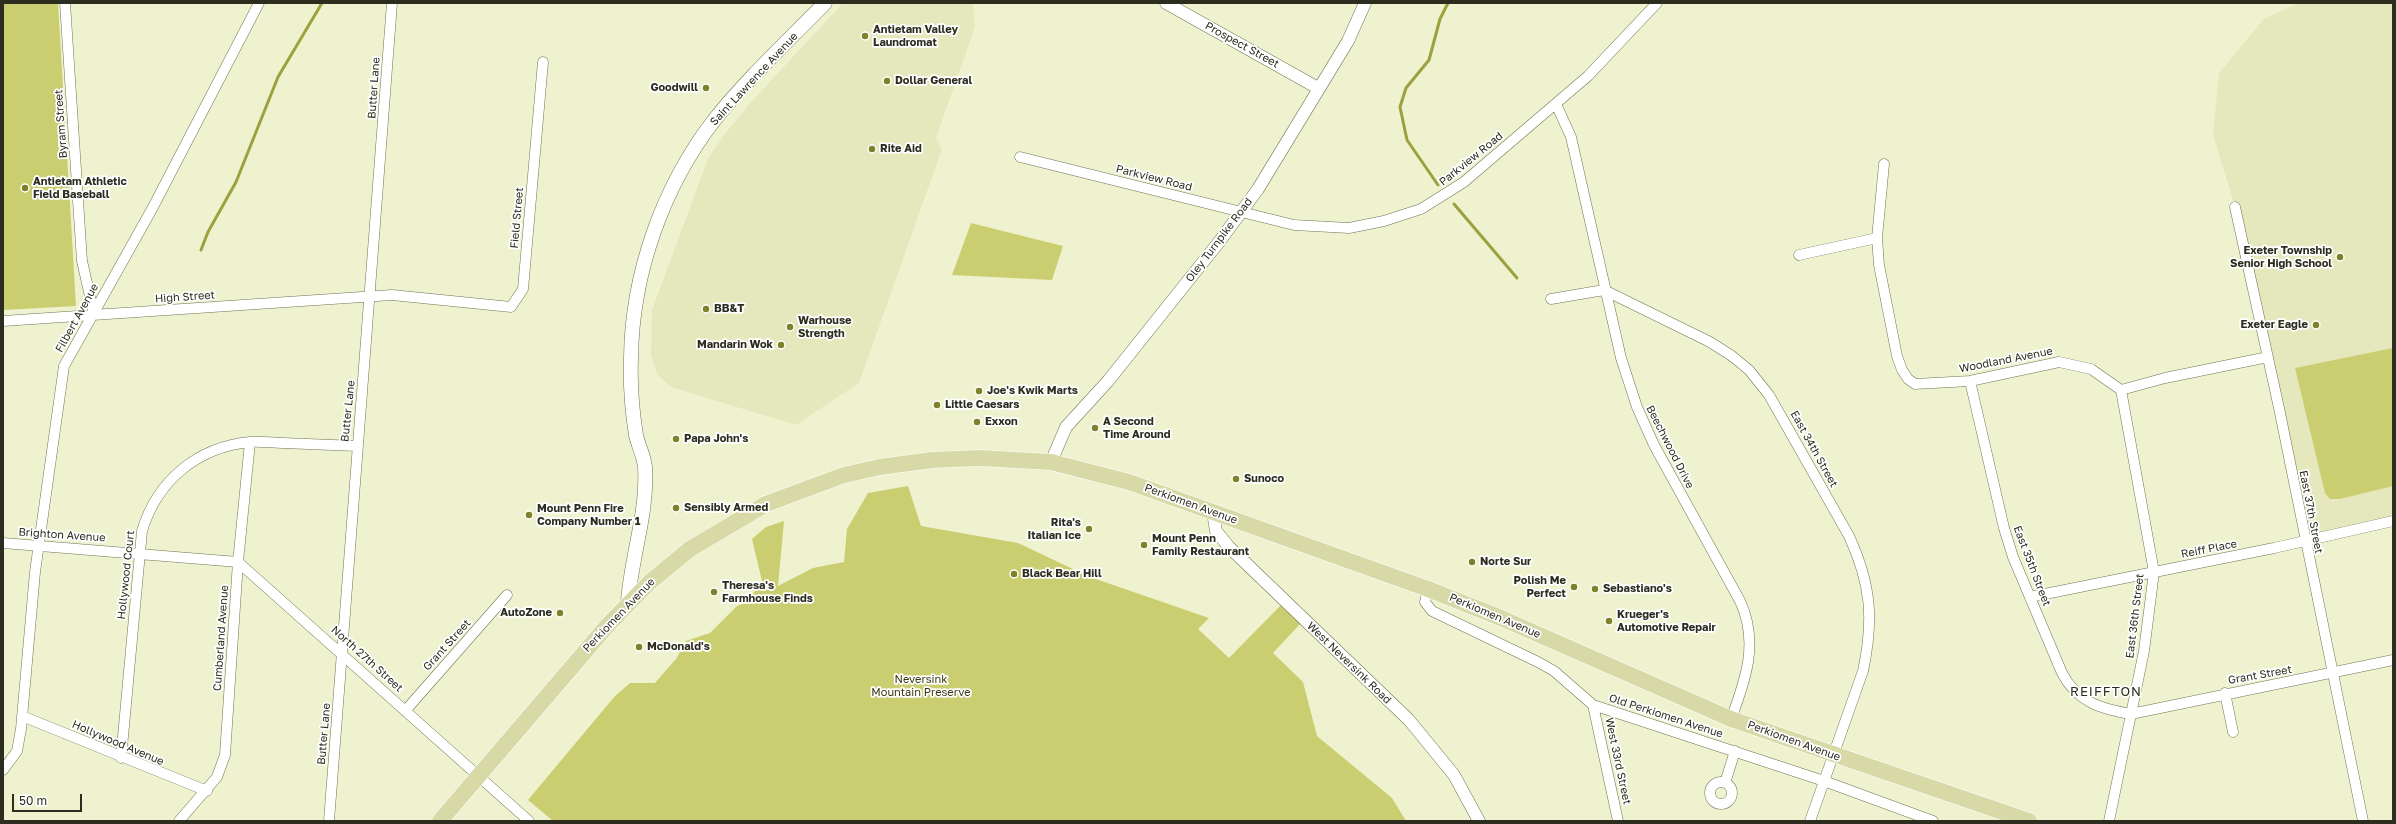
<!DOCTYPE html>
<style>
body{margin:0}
#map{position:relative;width:2396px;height:824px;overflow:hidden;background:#eff2ce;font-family:"Golos Text",sans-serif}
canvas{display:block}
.frame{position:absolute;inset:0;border:4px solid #2c2d1f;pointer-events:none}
.scale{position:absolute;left:12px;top:794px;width:70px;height:18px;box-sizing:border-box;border:2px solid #2c2d1f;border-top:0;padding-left:5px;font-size:12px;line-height:14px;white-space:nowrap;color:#2c2d1f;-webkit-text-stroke:3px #fff;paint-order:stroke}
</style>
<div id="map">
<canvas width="2396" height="824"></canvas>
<div class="frame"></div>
<div class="scale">50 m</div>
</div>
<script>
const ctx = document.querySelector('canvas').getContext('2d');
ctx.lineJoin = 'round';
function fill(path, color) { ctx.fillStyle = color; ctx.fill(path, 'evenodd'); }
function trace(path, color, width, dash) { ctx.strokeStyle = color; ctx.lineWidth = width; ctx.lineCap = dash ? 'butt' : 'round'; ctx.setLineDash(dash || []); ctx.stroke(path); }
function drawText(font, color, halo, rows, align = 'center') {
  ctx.font = font + ' "Golos Text",sans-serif'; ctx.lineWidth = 3.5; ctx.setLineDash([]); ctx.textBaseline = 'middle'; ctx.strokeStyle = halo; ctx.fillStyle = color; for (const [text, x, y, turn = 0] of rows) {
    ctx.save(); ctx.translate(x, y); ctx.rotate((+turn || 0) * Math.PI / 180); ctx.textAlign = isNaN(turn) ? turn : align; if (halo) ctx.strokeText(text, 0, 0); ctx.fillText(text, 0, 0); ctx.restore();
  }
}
const built = new Path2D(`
 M 843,3 L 973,3 L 975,27 L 936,138 L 942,149 L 859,383 L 796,425 L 671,387 L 657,374 L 651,354 L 652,310 L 708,159 L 724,135 L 753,100 Z
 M 2298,3 L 2393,3 L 2393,521 L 2304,540 L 2235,207 L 2213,134 L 2219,73 L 2264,19 Z`);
const green = new Path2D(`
 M 3,3 L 58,3 L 76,306 L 3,310 Z
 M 971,223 L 1063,246 L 1052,280 L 952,275 Z
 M 2393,348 L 2393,486 L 2340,499 L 2330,499 L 2325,493 L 2295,368 Z
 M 908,486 L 921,526 L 1018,543 L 1090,577 L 1209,618 L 1198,629 L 1229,658 L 1282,604 L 1301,623 L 1273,653 L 1303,682 L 1317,736 L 1392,798 L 1406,821 L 553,821 L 528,800 L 615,696 L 630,683 L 655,683 L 676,659 L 686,641 L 710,633 L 737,606 L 747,602 L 762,581 L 752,539 L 766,527 L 784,521 L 778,586 L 813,568 L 844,562 L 847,529 L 868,493 Z`);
const stream = new Path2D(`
 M 1438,185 L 1407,140 L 1400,107 L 1406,88 L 1429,60 L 1440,19 L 1448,3
 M 1454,204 L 1517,278
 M 201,250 L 208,232 L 236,182 L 278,77 L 322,3`);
const minor = new Path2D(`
 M 65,3 L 82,261 L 94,314
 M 1556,104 L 1571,137 L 1621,358 L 1637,407 L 1654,445 L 1740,601 C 1759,642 1746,679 1731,719
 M 1020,157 L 1294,225 L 1349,228 L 1384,221 L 1421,209 L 1464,182 L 1588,76 L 1657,3
 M 1884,164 L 1877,238 L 1879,265 L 1897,356 L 1902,370 L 1908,379 L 1915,384 L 1970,381 L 2059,362 L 2091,369 L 2121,390 L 2165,378 L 2268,357
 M 2235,207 L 2279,408 L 2363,821
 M 1799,255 L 1877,238
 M 1551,299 L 1604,290 L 1710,342 L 1732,356 L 1749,370 L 1769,395 L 1849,536 C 1871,584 1874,619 1863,671 L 1810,821
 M 3,321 L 392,295 L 511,307 L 523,289 L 543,62
 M 1970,381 L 2004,528 L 2013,557 L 2062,673 C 2077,702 2101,709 2131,714 L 2393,660
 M 3,543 L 238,562 L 529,821
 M 1428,589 L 1425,602 L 1432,611 L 1538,662 L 1554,671 L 1593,705 L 1824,781 L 1933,821
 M 2030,597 L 2274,548 L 2393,521
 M 2225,693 L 2233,732
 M 1593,705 L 1618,821
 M 405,711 L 507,595
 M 22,716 L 207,791
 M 121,758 L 142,531 C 157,481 197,447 250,442 C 261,441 272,443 283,443 C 308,444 332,445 357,446
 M 3,770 L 17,751 L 21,729 L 35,572 L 64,366 L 152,209 L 259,3
 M1710 793a11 11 0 1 1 22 0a11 11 0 1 1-22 0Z
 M 1725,783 L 1735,751
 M 179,821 L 217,777 L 225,755 L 238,562 L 250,442
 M 329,821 L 392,3
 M 2109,821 L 2144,651 L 2154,572 L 2121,390`);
const tertiary = new Path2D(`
 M 1166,3 L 1318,88
 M 1051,462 L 1066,427 L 1108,381 L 1219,242 L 1258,189 L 1348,41 L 1365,3
 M 1213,512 L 1216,531 L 1229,547 L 1409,720 L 1454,775 L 1479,821`);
const secondary = new Path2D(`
 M 628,602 C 631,557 648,513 645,467 C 644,456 638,445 636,435 C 632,410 630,383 631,358 C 632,273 663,186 715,119 C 748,78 788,41 825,3`);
const primary = new Path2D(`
 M 440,821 L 607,626 L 650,582 L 690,549 L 766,504 L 844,475 L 880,467 L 932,460 L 979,458 L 1051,462 L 1129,482 L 1428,589 L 1501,618 L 1731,719 L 2029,821`);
const markers = [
 [865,36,4,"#7e802a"],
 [887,81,4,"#7e802a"],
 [706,88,4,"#7e802a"],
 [872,149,4,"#7e802a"],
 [25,188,4,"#7e802a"],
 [2340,257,4,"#7e802a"],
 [706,309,4,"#7e802a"],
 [2316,325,4,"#7e802a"],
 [790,327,4,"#7e802a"],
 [781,345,4,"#7e802a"],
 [979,391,4,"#7e802a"],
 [937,405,4,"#7e802a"],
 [977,422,4,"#7e802a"],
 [1095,428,4,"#7e802a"],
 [676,439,4,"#7e802a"],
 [1236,479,4,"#7e802a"],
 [676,508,4,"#7e802a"],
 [529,515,4,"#7e802a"],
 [1089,529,4,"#7e802a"],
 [1144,545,4,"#7e802a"],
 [1472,562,4,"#7e802a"],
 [1014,574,4,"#7e802a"],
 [1574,587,4,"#7e802a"],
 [1595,589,4,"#7e802a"],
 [714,592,4,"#7e802a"],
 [560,613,4,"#7e802a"],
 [1609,621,4,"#7e802a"],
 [639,647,4,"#7e802a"]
];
const poiNames = [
 ["Antietam Valley",873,30],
 ["Laundromat",873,43],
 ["Dollar General",895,81],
 ["Goodwill",698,88,"right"],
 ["Rite Aid",880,149],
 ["Antietam Athletic",33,182],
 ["Field Baseball",33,195],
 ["Exeter Township",2332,251,"right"],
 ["Senior High School",2332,264,"right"],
 ["BB&T",714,309],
 ["Warhouse",798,321],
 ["Strength",798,334],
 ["Exeter Eagle",2308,325,"right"],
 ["Mandarin Wok",773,345,"right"],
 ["Joe's Kwik Marts",987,391],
 ["Little Caesars",945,405],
 ["Exxon",985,422],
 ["A Second",1103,422],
 ["Time Around",1103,435],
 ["Papa John's",684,439],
 ["Sunoco",1244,479],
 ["Sensibly Armed",684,508],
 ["Mount Penn Fire",537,509],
 ["Company Number 1",537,522],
 ["Rita's",1081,523,"right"],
 ["Italian Ice",1081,536,"right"],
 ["Mount Penn",1152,539],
 ["Family Restaurant",1152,552],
 ["Norte Sur",1480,562],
 ["Black Bear Hill",1022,574],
 ["Polish Me",1566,581,"right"],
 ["Perfect",1566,594,"right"],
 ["Theresa's",722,586],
 ["Farmhouse Finds",722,599],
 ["Sebastiano's",1603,589],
 ["AutoZone",552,613,"right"],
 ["Krueger's",1617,615],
 ["Automotive Repair",1617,628],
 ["McDonald's",647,647]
];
const streetNames = [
 ["Prospect Street",1242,45,29],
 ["Saint Lawrence Avenue",754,79,-47],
 ["Butter Lane",374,88,-86],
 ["Byram Street",61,124,-94],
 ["Parkview Road",1471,159,-39],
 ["Parkview Road",1154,178,14],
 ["Field Street",517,218,-85],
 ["Oley Turnpike Road",1219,240,-53],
 ["High Street",185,297,-4],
 ["Filbert Avenue",77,318,-61],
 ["Woodland Avenue",2006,360,-11],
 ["Butter Lane",348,411,-84],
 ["Beechwood Drive",1670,447,63],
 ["East 34th Street",1814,449,61],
 ["Perkiomen Avenue",1191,504,20],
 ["East 37th Street",2311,512,79],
 ["Brighton Avenue",62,535,4],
 ["Reiff Place",2209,549,-11],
 ["East 35th Street",2032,566,69],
 ["Hollywood Court",126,575,-84],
 ["Perkiomen Avenue",619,615,-46],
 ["Perkiomen Avenue",1495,616,23],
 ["East 36th Street",2135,616,-83],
 ["Cumberland Avenue",221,638,-86],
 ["Grant Street",447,645,-48],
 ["North 27th Street",367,659,42],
 ["West Neversink Road",1349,663,44],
 ["Grant Street",2260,675,-10],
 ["Old Perkiomen Avenue",1666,716,18],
 ["Butter Lane",324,734,-85],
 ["Perkiomen Avenue",1794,741,20],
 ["Hollywood Avenue",118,743,23],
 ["West 33rd Street",1618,761,78]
];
const parkNames = [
 ["Neversink",921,680],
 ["Mountain Preserve",921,693]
];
const quarterNames = [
 ["REIFFTON",2106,692]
];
fill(built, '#e5e8bd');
fill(green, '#cace71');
trace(stream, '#9da03e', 3);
trace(minor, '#717353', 11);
trace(tertiary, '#717353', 13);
trace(secondary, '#717353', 15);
trace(primary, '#fff', 17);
trace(minor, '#fff', 10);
trace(tertiary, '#fff', 12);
trace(secondary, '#fff', 14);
trace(primary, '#d7d9a7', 16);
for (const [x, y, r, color] of markers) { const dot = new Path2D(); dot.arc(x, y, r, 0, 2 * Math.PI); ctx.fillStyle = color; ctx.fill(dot); trace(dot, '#fff', 1.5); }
drawText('bold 11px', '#2c2d1f', '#fff', poiNames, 'left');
drawText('11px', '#2c2d1f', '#fff', streetNames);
drawText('11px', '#38390f', '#fff', parkNames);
ctx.letterSpacing = '1px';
drawText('13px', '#2c2d1f', '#fff', quarterNames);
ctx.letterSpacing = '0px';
</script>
